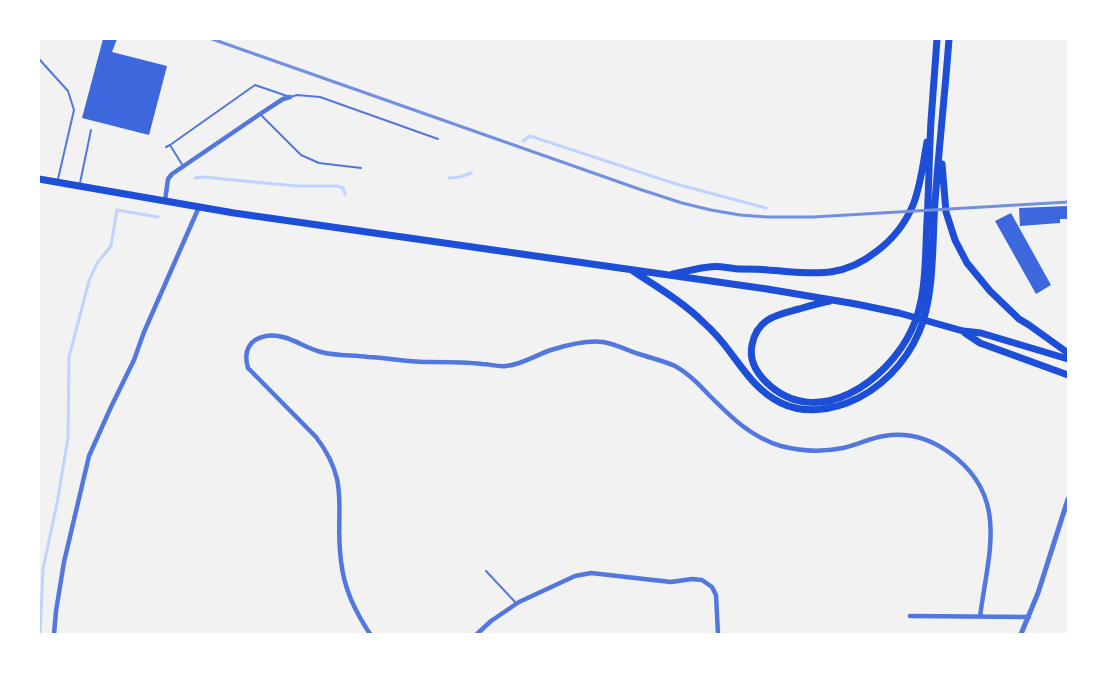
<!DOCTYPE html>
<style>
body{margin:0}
#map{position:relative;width:1107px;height:673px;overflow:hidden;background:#f2f2f2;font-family:Roboto,sans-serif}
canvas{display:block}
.frame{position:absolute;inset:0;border:40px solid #fff;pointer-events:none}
</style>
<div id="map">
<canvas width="1107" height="673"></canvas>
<div class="frame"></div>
</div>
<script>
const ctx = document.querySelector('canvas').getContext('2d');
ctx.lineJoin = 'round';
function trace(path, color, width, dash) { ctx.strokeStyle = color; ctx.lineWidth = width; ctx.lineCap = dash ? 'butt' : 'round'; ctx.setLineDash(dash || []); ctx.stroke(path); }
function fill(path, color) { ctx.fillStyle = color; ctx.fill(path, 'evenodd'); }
const stream = new Path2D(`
 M 523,141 L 530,136 L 676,184 L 766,208
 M 195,178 L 203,177 L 296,186 L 337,186 L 343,188 L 345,194
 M 449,178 L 460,177 L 471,173
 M 40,634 L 43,569 L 57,503 L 68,438 L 69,357 L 89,281 L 97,263 L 111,246 L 117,210 L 158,217`);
const building = new Path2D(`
 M 103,39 L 117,39 L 112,52 L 167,66 L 149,135 L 82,118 Z
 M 1068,206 L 1068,219 L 1060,219 L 1060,223 L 1020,226 L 1019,208 Z
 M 1011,213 L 1051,285 L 1036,294 L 995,221 Z`);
const service = new Path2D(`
 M 39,59 L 68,91 L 74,110 L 58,179
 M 260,114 L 301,155 L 319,163 L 361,168
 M 170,145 L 255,85 L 290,97 L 297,95 L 320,97 L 438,139
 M 166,147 L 170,145 L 183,166
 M 80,183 L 91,130
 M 486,571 L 516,603`);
const minor = new Path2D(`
 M 165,201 L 168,179 L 172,174 L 260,114 L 283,99 L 290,97
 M 910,616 L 1029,617
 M 54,634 L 56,611 L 64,562 L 89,456 L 111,407 L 134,360 L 144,332 L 199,207
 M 370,634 C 355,611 344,589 341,561 C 334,510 352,484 316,437 L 248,368 C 243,352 249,339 266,336 C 287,333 302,347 321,352 C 336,356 352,355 368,357 C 389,358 409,362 430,362 C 447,362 465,362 482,364 C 490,364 498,367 506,366 C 521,365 536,355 551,350 C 567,345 586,340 603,342 C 615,344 627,350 639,354 C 651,358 664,361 675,366 C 688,373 698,383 708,394 C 730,416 750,437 781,446 C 800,451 823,452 843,448 C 857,445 870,438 884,436 C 907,432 928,438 947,451 C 1011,495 988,553 980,617
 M 477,634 L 491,621 L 519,602 L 575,576 L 591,573 L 671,582 L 692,579 L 702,580 L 712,587 L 716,595 L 718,634`);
const tertiary = new Path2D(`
 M 1021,634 L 1038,593 L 1068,499`);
const primary = new Path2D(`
 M 942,164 L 946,212 L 955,240 L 967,263 L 990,291 L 1019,319 L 1029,325 L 1068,353
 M 39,179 L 234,213 L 767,289 L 856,304 L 899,313 L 963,331 L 981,333 L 1068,359
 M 633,271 C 657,287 683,302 703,322 C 713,331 722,341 730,352 C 745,372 758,392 781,403 C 802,413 825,411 847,403 C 879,391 906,363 919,332 C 935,296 932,241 935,202 C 939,147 945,93 949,39
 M 673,274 C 685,272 697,268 709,267 C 719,265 731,269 741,269 C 750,269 759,269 768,270 C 811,273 841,280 877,251 C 893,239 905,224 913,205 C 921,185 923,163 927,142
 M 830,301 C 819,303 809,306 799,309 C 777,315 757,318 752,345 C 749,359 756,372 766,382 C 817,432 888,381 912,329 C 927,298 925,255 927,221 C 929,188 929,154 931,121 C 933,94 935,66 937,39
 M 965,333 L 980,343 L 1068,375`);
const rail = new Path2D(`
 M 212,39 L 639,189 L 682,203 L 711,210 L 740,215 L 767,217 L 813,217 L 1068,202`);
trace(stream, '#bfd3fe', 3);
fill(building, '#3d67dc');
trace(service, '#5277de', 2);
trace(minor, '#5277de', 4.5);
trace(tertiary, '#5277de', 5);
trace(primary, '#1d4ed8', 7);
trace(rail, '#7290e2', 3);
</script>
